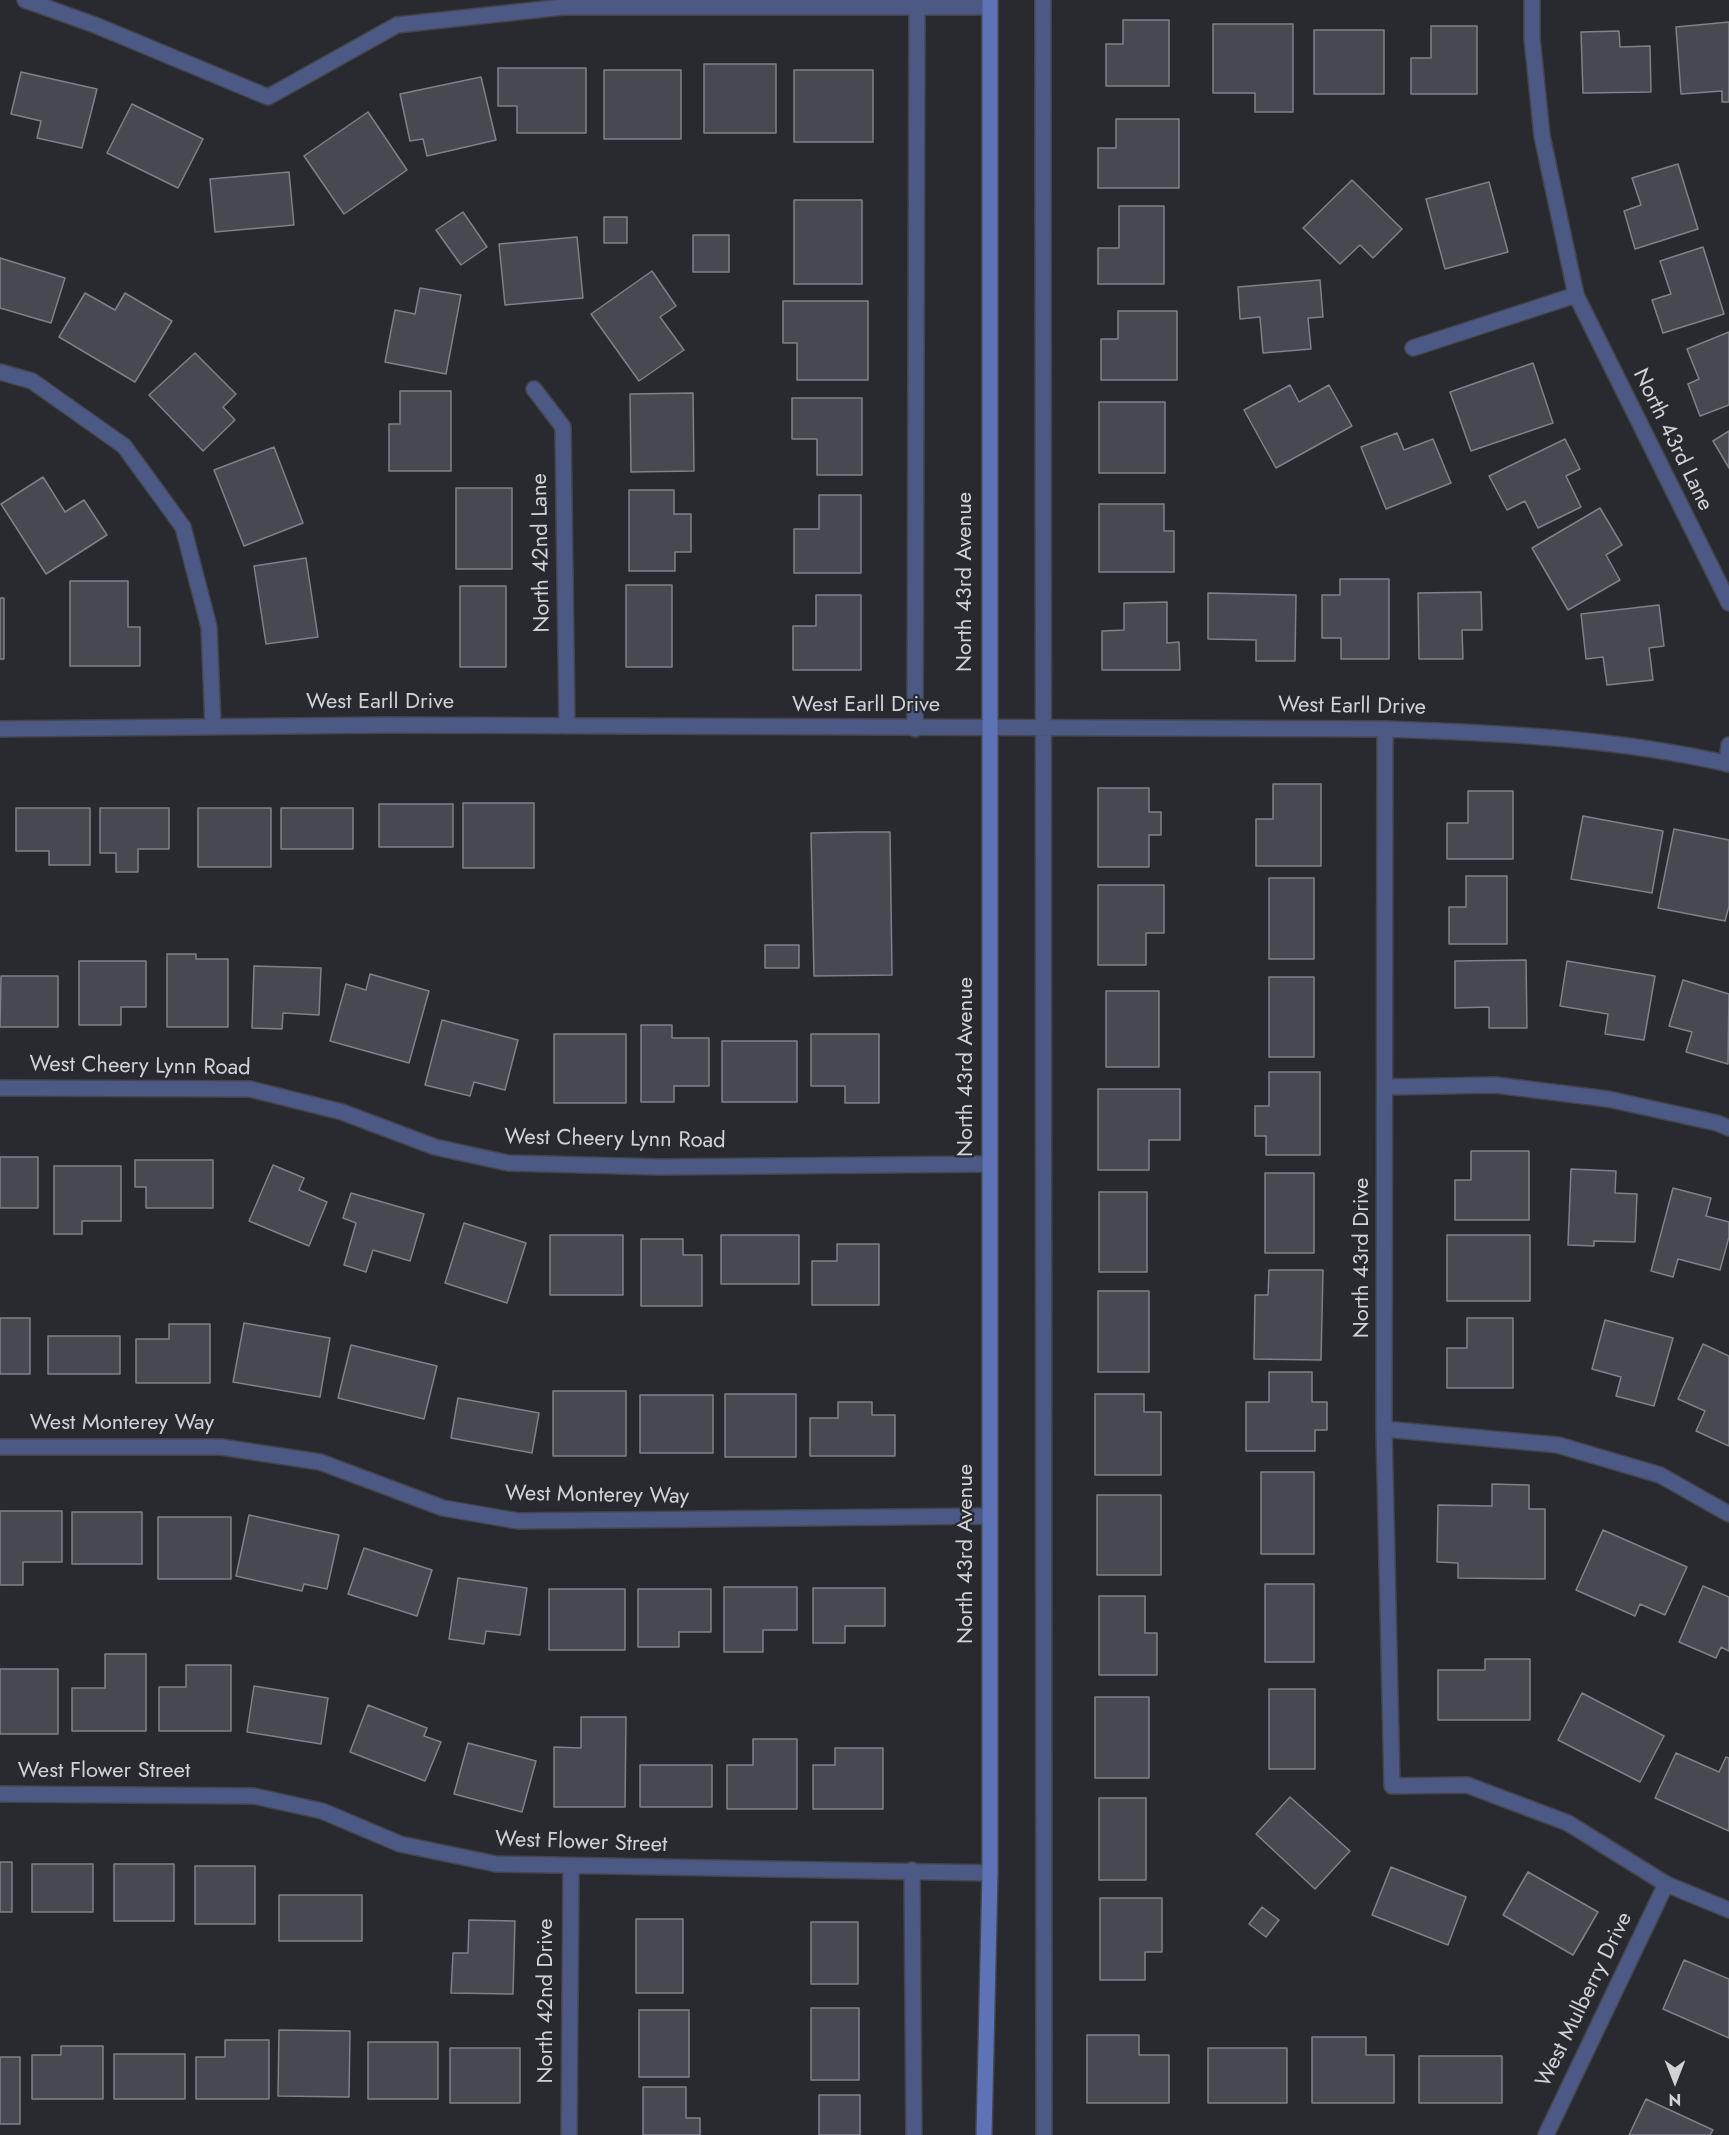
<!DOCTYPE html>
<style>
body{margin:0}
#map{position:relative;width:1729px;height:2135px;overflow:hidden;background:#282a30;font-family:Jost,sans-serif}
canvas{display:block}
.north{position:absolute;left:1645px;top:2051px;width:60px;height:60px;-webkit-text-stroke:4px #282a30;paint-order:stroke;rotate:180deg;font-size:16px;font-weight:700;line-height:24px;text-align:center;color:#d1d2d6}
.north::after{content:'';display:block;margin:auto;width:21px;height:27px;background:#d1d2d6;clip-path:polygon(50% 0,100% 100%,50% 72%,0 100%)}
</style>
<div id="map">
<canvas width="1729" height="2135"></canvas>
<div class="north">N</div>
</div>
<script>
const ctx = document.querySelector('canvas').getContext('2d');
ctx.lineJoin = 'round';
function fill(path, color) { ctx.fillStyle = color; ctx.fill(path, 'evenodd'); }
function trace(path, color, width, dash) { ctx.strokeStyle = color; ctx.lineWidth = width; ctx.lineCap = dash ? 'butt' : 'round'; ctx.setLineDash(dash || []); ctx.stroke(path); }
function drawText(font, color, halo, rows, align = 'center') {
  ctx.font = font + ' Jost,sans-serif'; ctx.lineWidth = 4.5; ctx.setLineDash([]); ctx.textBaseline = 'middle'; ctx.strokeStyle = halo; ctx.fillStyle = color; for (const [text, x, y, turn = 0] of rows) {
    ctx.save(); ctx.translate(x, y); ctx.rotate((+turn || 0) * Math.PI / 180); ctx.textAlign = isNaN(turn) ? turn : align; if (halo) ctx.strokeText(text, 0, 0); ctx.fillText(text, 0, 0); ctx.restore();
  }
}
const building = new Path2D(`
 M 1123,20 L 1169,20 L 1169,86 L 1106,86 L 1106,44 L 1123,44 Z
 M 1729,22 L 1729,102 L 1722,102 L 1722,91 L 1681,94 L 1676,27 Z
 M 1213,24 L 1293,24 L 1293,112 L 1255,112 L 1255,93 L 1213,93 Z
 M 1431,26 L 1477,26 L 1477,94 L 1411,94 L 1411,58 L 1431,58 Z
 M 1314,30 L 1384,30 L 1384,94 L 1314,94 Z
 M 1619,31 L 1620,47 L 1650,46 L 1651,92 L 1583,93 L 1581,32 Z
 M 704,64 L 776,64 L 776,133 L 704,133 Z
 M 498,68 L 586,68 L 586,133 L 517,133 L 517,106 L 498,106 Z
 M 604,70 L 681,70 L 681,139 L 604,139 Z
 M 794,70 L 873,70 L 873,142 L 794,142 Z
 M 21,72 L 97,89 L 82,148 L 37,138 L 41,121 L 11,114 Z
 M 481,77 L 496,140 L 427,156 L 423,139 L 410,141 L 400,94 Z
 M 132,104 L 203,139 L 178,188 L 107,153 Z
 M 368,112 L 407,170 L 344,214 L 304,156 Z
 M 1116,119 L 1179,119 L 1179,188 L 1098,188 L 1098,148 L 1116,148 Z
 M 1678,164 L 1698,229 L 1635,249 L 1624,211 L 1641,205 L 1632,178 Z
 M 289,172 L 294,225 L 215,232 L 210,179 Z
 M 1352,180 L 1402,229 L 1373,258 L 1360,245 L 1340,264 L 1303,228 Z
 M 1489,182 L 1508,252 L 1445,269 L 1426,199 Z
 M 794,200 L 862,200 L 862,284 L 794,284 Z
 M 1119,206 L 1164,206 L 1164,284 L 1098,284 L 1098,248 L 1119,248 Z
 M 463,212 L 487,247 L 461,265 L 436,230 Z
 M 604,217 L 627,217 L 627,243 L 604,243 Z
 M 693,235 L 729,235 L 729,272 L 693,272 Z
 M 577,237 L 583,298 L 505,305 L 499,244 Z
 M 1703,247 L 1724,314 L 1663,333 L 1652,300 L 1671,294 L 1660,261 Z
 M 0,258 L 65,278 L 51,323 L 0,308 Z
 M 652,271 L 676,306 L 660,317 L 684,350 L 639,381 L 591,314 Z
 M 1320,280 L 1323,317 L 1308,318 L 1311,349 L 1263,353 L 1260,317 L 1240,319 L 1238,287 Z
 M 420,288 L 461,295 L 446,374 L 385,362 L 395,310 L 415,314 Z
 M 85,293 L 115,310 L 125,293 L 172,321 L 135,382 L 59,337 Z
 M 783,301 L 868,301 L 868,380 L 797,380 L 797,343 L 783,343 Z
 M 1118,311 L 1177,311 L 1177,380 L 1101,380 L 1101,339 L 1118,339 Z
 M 1729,332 L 1729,405 L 1700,416 L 1688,384 L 1699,379 L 1687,349 Z
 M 195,353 L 236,394 L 223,407 L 235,420 L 203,451 L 149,395 Z
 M 1533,363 L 1553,423 L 1471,451 L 1450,392 Z
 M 1290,385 L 1299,402 L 1329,385 L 1352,426 L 1276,468 L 1244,410 Z
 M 400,391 L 451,391 L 451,471 L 389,471 L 389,424 L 400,424 Z
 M 693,393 L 694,471 L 631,472 L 630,394 Z
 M 792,398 L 862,398 L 862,475 L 817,475 L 817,439 L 792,439 Z
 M 1099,402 L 1165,402 L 1165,473 L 1099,473 Z
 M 1729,431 L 1729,468 L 1713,441 Z
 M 1397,433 L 1404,450 L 1433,439 L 1451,483 L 1386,509 L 1361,447 Z
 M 1565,439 L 1580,469 L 1566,476 L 1581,507 L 1538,528 L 1525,501 L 1507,510 L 1489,476 Z
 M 274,447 L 303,523 L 244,546 L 214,470 Z
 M 43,477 L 65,512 L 84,500 L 107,535 L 46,574 L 1,504 Z
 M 456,488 L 512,488 L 512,569 L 456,569 Z
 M 629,490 L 674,490 L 674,514 L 691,514 L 691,552 L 675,552 L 675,571 L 629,571 Z
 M 819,495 L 861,495 L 861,573 L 794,573 L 794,529 L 819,529 Z
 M 1099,504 L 1164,504 L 1164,531 L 1174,531 L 1174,572 L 1099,572 Z
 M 1600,508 L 1622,545 L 1606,555 L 1620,580 L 1568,610 L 1532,548 Z
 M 306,558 L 318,637 L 266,644 L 254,566 Z
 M 1340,579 L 1389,579 L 1389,659 L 1341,659 L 1341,638 L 1322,638 L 1322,595 L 1340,595 Z
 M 70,581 L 128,581 L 128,627 L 140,627 L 140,666 L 70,666 Z
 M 626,585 L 672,585 L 672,667 L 626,667 Z
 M 460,586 L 506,586 L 506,667 L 460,667 Z
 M 1481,592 L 1482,630 L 1462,630 L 1463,659 L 1419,659 L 1418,593 Z
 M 1208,593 L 1296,595 L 1295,661 L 1256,661 L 1256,640 L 1208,639 Z
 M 816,595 L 861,595 L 861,670 L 793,670 L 793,626 L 816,626 Z
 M 0,598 L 4,598 L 4,659 L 0,659 Z
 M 1167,602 L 1167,643 L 1179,642 L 1180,670 L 1102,670 L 1102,631 L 1124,630 L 1124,603 Z
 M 1659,605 L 1664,646 L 1649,648 L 1653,680 L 1607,685 L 1603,657 L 1586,659 L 1581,614 Z
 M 1273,784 L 1321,784 L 1321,866 L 1256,866 L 1256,819 L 1273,819 Z
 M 1098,788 L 1149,788 L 1149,812 L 1161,812 L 1161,835 L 1149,835 L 1149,867 L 1098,867 Z
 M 1468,791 L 1513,791 L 1513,859 L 1447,859 L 1447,823 L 1468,823 Z
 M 463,803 L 534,803 L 534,868 L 463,868 Z
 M 379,804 L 453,804 L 453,847 L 379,847 Z
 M 16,808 L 90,808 L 90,865 L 49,865 L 49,851 L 16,851 Z
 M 100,808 L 169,808 L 169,849 L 138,849 L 138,872 L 116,872 L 116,853 L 100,853 Z
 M 198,808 L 271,808 L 271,867 L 198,867 Z
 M 281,808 L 353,808 L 353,849 L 281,849 Z
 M 1583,816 L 1663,831 L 1652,893 L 1571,879 Z
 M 1674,829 L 1729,840 L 1729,906 L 1725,921 L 1658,908 Z
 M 860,832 L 890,832 L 892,975 L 814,976 L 811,833 Z
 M 1466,876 L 1507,876 L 1507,944 L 1449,944 L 1449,907 L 1466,907 Z
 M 1269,878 L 1314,878 L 1314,959 L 1269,959 Z
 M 1098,885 L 1164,885 L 1164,933 L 1146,933 L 1146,965 L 1098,965 Z
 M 765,945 L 799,945 L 799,968 L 765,968 Z
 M 167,954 L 196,954 L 196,959 L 228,959 L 228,1027 L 167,1027 Z
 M 1526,960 L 1527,1028 L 1489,1028 L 1489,1007 L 1455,1008 L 1455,961 Z
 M 79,961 L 146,961 L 146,1007 L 121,1007 L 121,1025 L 79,1025 Z
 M 1567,961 L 1655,976 L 1644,1040 L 1605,1034 L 1608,1014 L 1560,1006 Z
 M 254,966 L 321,968 L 319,1015 L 283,1013 L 282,1029 L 252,1028 Z
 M 370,974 L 429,991 L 409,1063 L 330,1041 L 346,984 L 366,990 Z
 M 1,976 L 58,976 L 58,1027 L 0,1027 Z
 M 1269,977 L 1314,977 L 1314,1057 L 1269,1057 Z
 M 1683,980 L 1729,994 L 1728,1064 L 1686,1052 L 1692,1032 L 1669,1026 Z
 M 1106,991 L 1159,991 L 1159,1067 L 1106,1067 Z
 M 442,1020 L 518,1040 L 505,1090 L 474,1082 L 470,1096 L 425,1085 Z
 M 641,1025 L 672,1025 L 672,1038 L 709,1038 L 709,1086 L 674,1086 L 674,1102 L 641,1102 Z
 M 554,1034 L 626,1034 L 626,1103 L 554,1103 Z
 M 811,1034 L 879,1034 L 879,1103 L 845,1103 L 845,1086 L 811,1086 Z
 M 722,1041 L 797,1041 L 797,1102 L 722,1102 Z
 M 1269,1072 L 1320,1072 L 1320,1155 L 1266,1155 L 1266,1136 L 1255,1136 L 1255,1106 L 1269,1106 Z
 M 1098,1089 L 1180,1089 L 1180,1140 L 1149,1140 L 1149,1170 L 1098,1170 Z
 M 1471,1151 L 1529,1151 L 1529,1220 L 1455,1220 L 1455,1180 L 1471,1180 Z
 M 0,1157 L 38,1157 L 38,1208 L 0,1208 Z
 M 135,1160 L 213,1160 L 213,1208 L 146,1208 L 146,1187 L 135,1187 Z
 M 273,1165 L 304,1178 L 299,1190 L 327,1202 L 309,1246 L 249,1221 Z
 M 54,1166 L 121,1166 L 121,1221 L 82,1221 L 82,1234 L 54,1234 Z
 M 1571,1169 L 1616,1171 L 1615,1193 L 1637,1194 L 1635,1242 L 1594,1241 L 1594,1246 L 1568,1245 Z
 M 1265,1173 L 1314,1173 L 1314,1253 L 1265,1253 Z
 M 1673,1188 L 1711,1198 L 1706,1216 L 1729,1222 L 1729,1237 L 1720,1270 L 1678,1259 L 1673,1277 L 1651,1271 Z
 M 1099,1192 L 1147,1192 L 1147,1272 L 1099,1272 Z
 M 351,1193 L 424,1214 L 410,1261 L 373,1250 L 366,1272 L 344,1265 L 356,1223 L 343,1218 Z
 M 464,1223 L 526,1243 L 507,1303 L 445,1283 Z
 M 550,1235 L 623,1235 L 623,1295 L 550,1295 Z
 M 721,1235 L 799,1235 L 799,1284 L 721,1284 Z
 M 1447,1235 L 1530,1235 L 1530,1301 L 1447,1301 Z
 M 641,1239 L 683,1239 L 683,1255 L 702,1255 L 702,1306 L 641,1306 Z
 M 837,1244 L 879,1244 L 879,1305 L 812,1305 L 812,1261 L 837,1261 Z
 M 1269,1270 L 1323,1270 L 1321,1360 L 1254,1359 L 1255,1295 L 1268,1295 Z
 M 1098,1291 L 1149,1291 L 1149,1372 L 1098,1372 Z
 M 0,1318 L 30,1318 L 30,1374 L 0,1374 Z
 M 1467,1318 L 1513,1318 L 1513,1388 L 1447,1388 L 1447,1348 L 1467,1348 Z
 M 1605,1320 L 1673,1338 L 1654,1406 L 1616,1396 L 1621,1377 L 1592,1369 Z
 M 244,1323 L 330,1338 L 320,1397 L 233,1382 Z
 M 169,1324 L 210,1324 L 210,1383 L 136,1383 L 136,1339 L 169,1339 Z
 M 48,1336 L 120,1336 L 120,1374 L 48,1374 Z
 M 1703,1344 L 1729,1356 L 1729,1446 L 1696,1431 L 1705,1411 L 1678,1399 Z
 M 351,1345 L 437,1366 L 424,1419 L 338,1398 Z
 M 1269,1372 L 1312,1372 L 1312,1402 L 1327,1402 L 1327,1430 L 1315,1430 L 1315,1451 L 1246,1451 L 1246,1402 L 1269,1402 Z
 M 553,1391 L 626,1391 L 626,1456 L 553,1456 Z
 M 725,1394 L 796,1394 L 796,1457 L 725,1457 Z
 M 1095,1394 L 1144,1394 L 1144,1412 L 1161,1412 L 1161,1475 L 1095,1475 Z
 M 640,1395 L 713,1395 L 713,1453 L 640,1453 Z
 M 458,1398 L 539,1413 L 532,1453 L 451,1438 Z
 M 838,1402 L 872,1402 L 872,1415 L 895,1415 L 895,1456 L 810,1456 L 810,1418 L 838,1418 Z
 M 1261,1472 L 1314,1472 L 1314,1554 L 1261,1554 Z
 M 1492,1484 L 1529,1485 L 1529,1509 L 1545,1509 L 1545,1579 L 1458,1578 L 1458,1563 L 1437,1562 L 1438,1505 L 1492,1506 Z
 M 1097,1495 L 1161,1495 L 1161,1575 L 1097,1575 Z
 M 0,1511 L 62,1511 L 62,1562 L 23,1562 L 23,1585 L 0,1585 Z
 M 72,1512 L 142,1512 L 142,1564 L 72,1564 Z
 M 249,1515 L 339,1535 L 327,1589 L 304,1584 L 302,1591 L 236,1576 Z
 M 158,1517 L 231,1517 L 231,1579 L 158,1579 Z
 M 1603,1530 L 1687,1567 L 1665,1615 L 1640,1604 L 1635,1616 L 1576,1590 Z
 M 364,1548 L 432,1570 L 417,1616 L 348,1594 Z
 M 458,1578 L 527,1588 L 520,1635 L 486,1631 L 484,1644 L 449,1639 Z
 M 1265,1584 L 1314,1584 L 1314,1662 L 1265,1662 Z
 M 1703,1586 L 1729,1597 L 1729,1651 L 1721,1647 L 1716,1658 L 1679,1642 Z
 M 724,1587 L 797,1587 L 797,1630 L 763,1630 L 763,1652 L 724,1652 Z
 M 813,1588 L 885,1588 L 885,1626 L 845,1626 L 845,1643 L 813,1643 Z
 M 549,1589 L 625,1589 L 625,1650 L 549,1650 Z
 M 638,1589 L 711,1589 L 711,1632 L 679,1632 L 679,1647 L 638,1647 Z
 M 1099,1596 L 1145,1596 L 1145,1633 L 1157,1633 L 1157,1675 L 1099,1675 Z
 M 105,1654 L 146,1654 L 146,1731 L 72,1731 L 72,1688 L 105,1688 Z
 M 1485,1659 L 1530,1659 L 1530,1720 L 1438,1720 L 1438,1670 L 1485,1670 Z
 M 186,1665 L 231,1665 L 231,1731 L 159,1731 L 159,1687 L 186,1687 Z
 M 0,1669 L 58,1669 L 58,1734 L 0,1734 Z
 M 254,1686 L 328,1698 L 321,1744 L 247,1732 Z
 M 1269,1689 L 1315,1689 L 1315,1769 L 1269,1769 Z
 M 1582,1693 L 1664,1736 L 1640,1782 L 1558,1740 Z
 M 1095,1697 L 1149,1697 L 1149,1778 L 1095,1778 Z
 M 368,1705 L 427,1728 L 424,1736 L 441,1742 L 425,1781 L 350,1752 Z
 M 581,1717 L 626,1717 L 625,1807 L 554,1807 L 554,1747 L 581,1748 Z
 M 753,1739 L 797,1739 L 797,1809 L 727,1809 L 727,1765 L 753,1765 Z
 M 468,1743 L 536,1761 L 522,1812 L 454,1794 Z
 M 835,1748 L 883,1748 L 883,1809 L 813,1809 L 813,1765 L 835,1765 Z
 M 1676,1753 L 1719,1772 L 1726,1757 L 1729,1758 L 1729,1831 L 1655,1798 Z
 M 640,1765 L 712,1765 L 712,1807 L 640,1807 Z
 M 1290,1797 L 1350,1851 L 1315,1889 L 1256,1834 Z
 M 1099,1798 L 1146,1798 L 1146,1880 L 1099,1880 Z
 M 0,1862 L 12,1862 L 12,1912 L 0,1912 Z
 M 32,1864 L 93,1864 L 93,1912 L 32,1912 Z
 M 114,1864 L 174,1864 L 174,1921 L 114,1921 Z
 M 195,1866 L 255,1866 L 255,1924 L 195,1924 Z
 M 1391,1867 L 1466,1897 L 1448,1945 L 1372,1915 Z
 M 1528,1872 L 1598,1912 L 1573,1955 L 1503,1915 Z
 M 279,1895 L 362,1895 L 362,1941 L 279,1941 Z
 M 1100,1898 L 1162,1898 L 1162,1952 L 1145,1952 L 1145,1980 L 1100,1980 Z
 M 1262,1907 L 1279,1920 L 1266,1937 L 1249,1924 Z
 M 636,1919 L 683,1919 L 683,1993 L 636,1993 Z
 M 469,1920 L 515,1921 L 513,1994 L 451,1993 L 453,1953 L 468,1953 Z
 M 811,1922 L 858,1922 L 858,1984 L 811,1984 Z
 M 1684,1960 L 1729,1979 L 1729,2038 L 1663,2009 Z
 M 811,2008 L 859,2008 L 859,2080 L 811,2080 Z
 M 639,2010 L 689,2010 L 689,2077 L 639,2077 Z
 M 279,2030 L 350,2031 L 349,2097 L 278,2096 Z
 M 1087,2035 L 1139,2035 L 1139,2055 L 1169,2055 L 1169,2103 L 1087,2103 Z
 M 1312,2037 L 1366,2037 L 1366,2055 L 1394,2055 L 1394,2103 L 1312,2103 Z
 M 225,2040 L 269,2040 L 269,2099 L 196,2099 L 196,2057 L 225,2057 Z
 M 368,2042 L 438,2042 L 438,2099 L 368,2099 Z
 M 61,2046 L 103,2046 L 103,2099 L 32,2099 L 32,2055 L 61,2055 Z
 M 450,2048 L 520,2048 L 520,2103 L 450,2103 Z
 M 1208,2048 L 1287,2048 L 1287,2103 L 1208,2103 Z
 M 114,2054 L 185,2054 L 185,2099 L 114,2099 Z
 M 1419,2056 L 1502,2056 L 1502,2103 L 1419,2103 Z
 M 0,2057 L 20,2057 L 20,2124 L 0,2124 Z
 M 643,2087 L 686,2087 L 686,2118 L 700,2118 L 700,2135 L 643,2135 Z
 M 819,2095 L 860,2095 L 860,2135 L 819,2135 Z
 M 1646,2099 L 1713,2130 L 1710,2135 L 1629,2135 Z`);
const street = new Path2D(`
 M 25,0 L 95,25 L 268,97 L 397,25 L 563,7 L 990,7
 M 1043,0 L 1044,2135
 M 1532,0 L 1532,38 L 1542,136 L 1576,295 L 1729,603
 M 1413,348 L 1576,295
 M 0,372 L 32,381 L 124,446 L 183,527 L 209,627 L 213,726
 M 534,389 L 563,427 L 567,726
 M 0,729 L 386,725 L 1385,729 C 1502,733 1615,738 1729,764
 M 915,729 L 917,0
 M 1385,729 L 1384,1429 L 1392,1786 L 1467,1785 L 1568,1823 L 1666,1884 L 1729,1910
 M 1727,764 L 1729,745
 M 1387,1087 L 1495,1085 L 1608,1099 L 1717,1123 L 1729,1128
 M 0,1088 L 250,1089 L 342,1112 L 435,1147 L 508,1163 L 660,1167 L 988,1164
 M 1384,1429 L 1558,1445 L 1660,1475 L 1729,1514
 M 0,1447 L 221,1447 L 320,1462 L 443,1508 L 518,1521 L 989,1516
 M 0,1794 L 254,1796 L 322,1811 L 400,1844 L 496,1864 L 990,1873
 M 912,1870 L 914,2135
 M 569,2135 L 571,1867
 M 1546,2135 L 1666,1884`);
const secondary = new Path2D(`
 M 984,2135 L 990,1873 L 990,0`);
const streetNames = [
 ["North 43rd Lane",1672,440,64],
 ["North 42nd Lane",542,553,-91],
 ["North 43rd Avenue",966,582,-90],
 ["West Earll Drive",380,703],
 ["West Earll Drive",866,706],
 ["West Earll Drive",1352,707,1],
 ["West Cheery Lynn Road",140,1067,1],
 ["North 43rd Avenue",967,1067,-90],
 ["West Cheery Lynn Road",615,1140,1],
 ["North 43rd Drive",1363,1258,-90],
 ["West Monterey Way",122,1424],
 ["West Monterey Way",597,1496,1],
 ["North 43rd Avenue",967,1554,-90],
 ["West Flower Street",104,1772],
 ["West Flower Street",581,1843,2],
 ["West Mulberry Drive",1585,2000,-64],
 ["North 42nd Drive",547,2001,-90]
];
fill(building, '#474950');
trace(building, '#7f8188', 1.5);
trace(street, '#43454b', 18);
trace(secondary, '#43454b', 18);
trace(street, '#4c5984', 15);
trace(secondary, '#5e72b6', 15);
drawText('22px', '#d1d2d6', '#282a30', streetNames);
</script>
